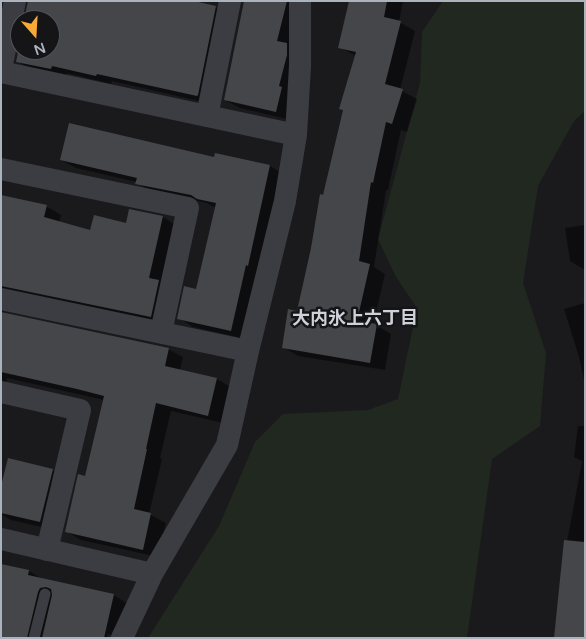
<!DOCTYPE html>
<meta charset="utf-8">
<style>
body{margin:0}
#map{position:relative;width:586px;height:639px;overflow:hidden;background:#1a1a1d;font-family:"Varela Round",sans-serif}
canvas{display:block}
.frame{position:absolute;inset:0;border:2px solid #acb3bd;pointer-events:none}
.north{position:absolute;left:10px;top:10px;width:50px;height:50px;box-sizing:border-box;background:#151518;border:1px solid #51545a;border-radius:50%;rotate:161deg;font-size:14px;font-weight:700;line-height:20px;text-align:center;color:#acb3bd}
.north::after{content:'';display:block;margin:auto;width:18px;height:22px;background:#f9aa36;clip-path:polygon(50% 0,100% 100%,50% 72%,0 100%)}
</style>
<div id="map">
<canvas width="586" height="639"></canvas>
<div class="frame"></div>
<div class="north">N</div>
</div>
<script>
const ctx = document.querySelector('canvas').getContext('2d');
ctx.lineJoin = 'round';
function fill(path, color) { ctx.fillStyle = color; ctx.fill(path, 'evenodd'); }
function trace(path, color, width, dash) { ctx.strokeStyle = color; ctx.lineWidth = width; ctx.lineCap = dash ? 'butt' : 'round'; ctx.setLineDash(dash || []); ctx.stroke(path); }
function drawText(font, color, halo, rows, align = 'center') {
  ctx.font = font + ' "Varela Round","Noto Sans JP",sans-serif'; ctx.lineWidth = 5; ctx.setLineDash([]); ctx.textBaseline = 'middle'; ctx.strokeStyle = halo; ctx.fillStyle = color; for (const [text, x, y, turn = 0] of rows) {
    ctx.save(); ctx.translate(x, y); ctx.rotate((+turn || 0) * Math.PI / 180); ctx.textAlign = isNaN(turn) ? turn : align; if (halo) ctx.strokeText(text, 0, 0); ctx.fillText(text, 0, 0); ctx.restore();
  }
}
const green = new Path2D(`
 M 443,1 L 585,1 L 585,111 L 574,121 L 538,186 L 523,283 L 546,353 L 540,426 L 492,459 L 467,638 L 148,638 L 219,526 L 255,442 L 283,414 L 368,410 L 398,399 L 417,308 L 396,277 L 378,239 L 420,83 L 422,32 Z`);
const shadow = new Path2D(`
 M 245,1 L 303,1 L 291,120 L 240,108 L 225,100 Z
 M 350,1 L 403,1 L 399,22 L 415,31 L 400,90 L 417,99 L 407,132 L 401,130 L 388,190 L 386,190 L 374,267 L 385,274 L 373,325 L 376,325 L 391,334 L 385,370 L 298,356 L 283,347 L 298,312 L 344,111 L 340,108 L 356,56 L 339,47 Z
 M 215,7 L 230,16 L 212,104 L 112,81 L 111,84 L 67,73 L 66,77 L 32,70 L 17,61 L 20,48 L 20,50 L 50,50 L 50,20 L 26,20 Z
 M 216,154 L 270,166 L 285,175 L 246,339 L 193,327 L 179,318 L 197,290 L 216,208 L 207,203 L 151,191 L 137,183 L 137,182 L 76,168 L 61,160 L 215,159 Z
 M 1,196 L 46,206 L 61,215 L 59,223 L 91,231 L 163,217 L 177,226 L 166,325 L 2,306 L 3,313 L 168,349 L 183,357 L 180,370 L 217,379 L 231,387 L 223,423 L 171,411 L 160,458 L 162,459 L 149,514 L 166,523 L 158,557 L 81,540 L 66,531 L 86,477 L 104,400 L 7,378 L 6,382 L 1,380 Z
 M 585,225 L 585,270 L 570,261 L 565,228 Z
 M 585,303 L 585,384 L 579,357 L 564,309 Z
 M 578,426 L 585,426 L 585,638 L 567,542 L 582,461 L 574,457 Z
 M 52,470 L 67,478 L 55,530 L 11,520 L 1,514 L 1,491 Z
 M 29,571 L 42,579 L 114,595 L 128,604 L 121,637 L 108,634 L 107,638 L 1,638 Z`);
const building = new Path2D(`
 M 28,1 L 194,1 L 216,6 L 198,95 L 197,96 L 97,74 L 96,76 L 52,66 L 51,69 L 16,62 L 20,42 L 20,50 L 50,50 L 50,20 L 24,20 Z
 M 244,1 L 287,1 L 277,41 L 287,43 L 287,55 L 279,86 L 282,87 L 276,112 L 224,100 Z
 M 349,1 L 387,1 L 384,17 L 401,21 L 385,84 L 403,89 L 392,124 L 386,122 L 373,183 L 371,182 L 359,261 L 370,264 L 357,321 L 377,324 L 370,363 L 282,348 L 288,309 L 297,311 L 311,248 L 320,194 L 323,195 L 343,110 L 339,109 L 356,52 L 338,48 Z
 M 69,123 L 214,157 L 215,153 L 270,165 L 248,266 L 246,265 L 231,331 L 177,319 L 184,286 L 196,289 L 216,203 L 197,199 L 191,195 L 135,184 L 137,178 L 60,160 Z
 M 1,195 L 47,205 L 44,217 L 90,230 L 94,215 L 126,223 L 129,209 L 163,216 L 149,278 L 159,280 L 151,317 L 1,286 Z
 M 1,312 L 169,348 L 165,366 L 217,378 L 208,416 L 156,403 L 146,449 L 147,449 L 134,509 L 151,513 L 143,550 L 65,532 L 78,474 L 85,476 L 104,396 L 77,389 L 1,372 Z
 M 8,458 L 53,469 L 40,522 L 1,513 L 1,486 Z
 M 564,540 L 585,542 L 585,638 L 554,638 Z
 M 1,564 L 29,570 L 28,575 L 114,594 L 104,638 L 42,638 L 52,595 L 51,589 L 46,587 L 40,588 L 38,592 L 27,638 L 1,638 Z`);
const lane = new Path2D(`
 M 34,638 L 45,594`);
const street = new Path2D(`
 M 1,69 L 15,1
 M 1,72 L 296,135
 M 207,116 L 230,1
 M 1,169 L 188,208 L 161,332
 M 1,299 L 248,351
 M 1,392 L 80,410 L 47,550
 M 1,539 L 152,574
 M 122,638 L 152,574 L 227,445 L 248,351 L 285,201 L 296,135 L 300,66 L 300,1`);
const neighbourhoodNames = [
 ["大内氷上六丁目",355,319]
];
fill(green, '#202820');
fill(shadow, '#0007');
fill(building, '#44464a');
trace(lane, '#3b3d42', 11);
trace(street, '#3b3d42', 22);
drawText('bold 18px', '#ced1d8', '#151518', neighbourhoodNames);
</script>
